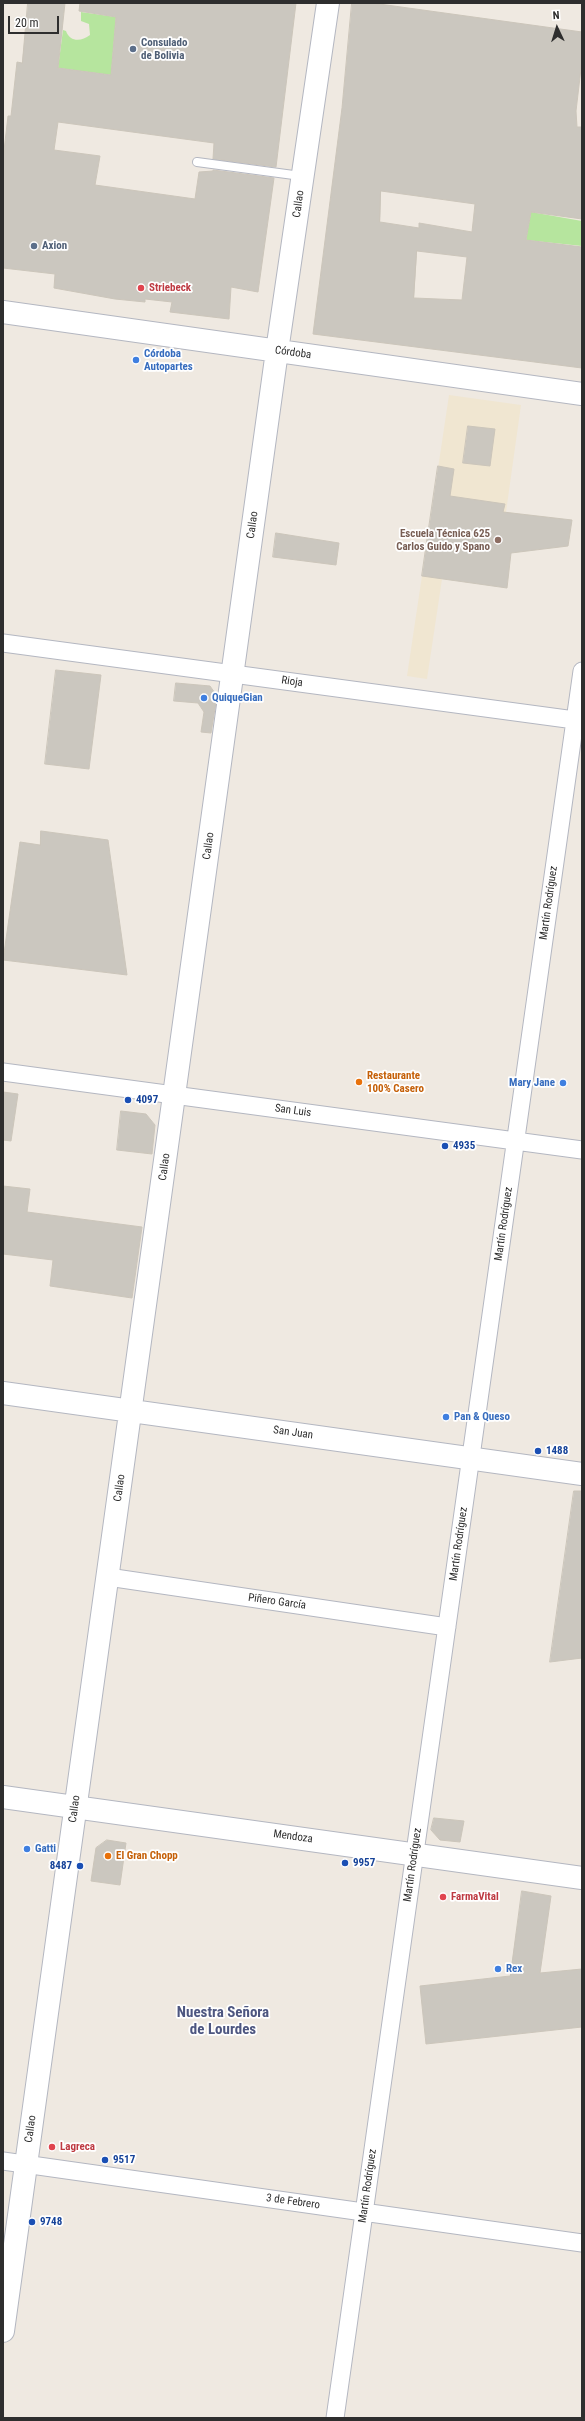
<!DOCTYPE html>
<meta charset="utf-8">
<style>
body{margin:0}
#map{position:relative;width:585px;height:2421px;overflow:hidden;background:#efe9e1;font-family:"Roboto Condensed",sans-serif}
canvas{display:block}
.frame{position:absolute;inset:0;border:4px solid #2e2e2e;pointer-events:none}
.north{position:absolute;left:537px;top:8px;width:40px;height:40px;-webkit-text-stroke:3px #fff;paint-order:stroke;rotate:356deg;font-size:11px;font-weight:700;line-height:16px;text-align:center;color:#2e2e2e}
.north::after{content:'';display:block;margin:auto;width:14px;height:18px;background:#2e2e2e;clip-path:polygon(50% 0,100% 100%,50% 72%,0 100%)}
.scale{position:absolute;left:8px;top:16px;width:51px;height:18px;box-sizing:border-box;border:2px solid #2e2e2e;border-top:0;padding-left:5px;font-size:12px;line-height:14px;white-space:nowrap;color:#2e2e2e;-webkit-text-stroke:3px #fff;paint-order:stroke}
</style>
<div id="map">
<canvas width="585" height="2421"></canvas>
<div class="frame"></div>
<div class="north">N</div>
<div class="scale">20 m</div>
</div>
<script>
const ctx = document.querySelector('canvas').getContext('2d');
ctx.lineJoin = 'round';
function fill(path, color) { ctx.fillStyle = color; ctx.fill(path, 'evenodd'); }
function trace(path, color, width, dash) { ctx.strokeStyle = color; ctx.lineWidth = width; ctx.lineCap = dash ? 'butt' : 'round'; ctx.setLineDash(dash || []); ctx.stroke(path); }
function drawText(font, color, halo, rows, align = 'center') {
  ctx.font = font + ' "Roboto Condensed",sans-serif'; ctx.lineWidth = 3.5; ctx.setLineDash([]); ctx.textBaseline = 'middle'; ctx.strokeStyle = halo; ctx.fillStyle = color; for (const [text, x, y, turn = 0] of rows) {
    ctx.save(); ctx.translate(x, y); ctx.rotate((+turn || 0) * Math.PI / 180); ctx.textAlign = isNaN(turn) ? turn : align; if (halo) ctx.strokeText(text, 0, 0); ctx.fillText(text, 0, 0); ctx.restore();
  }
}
const education = new Path2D(`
 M 449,395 L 521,405 L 506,512 L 572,520 L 568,546 L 511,553 L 507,588 L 442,579 L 427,679 L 407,676 Z`);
const green = new Path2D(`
 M 81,12 L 116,17 L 111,75 L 58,68 L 63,30 L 66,31 C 70,42 81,42 90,35 L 89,24 L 81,21 Z
 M 531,212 L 582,221 L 582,246 L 526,240 Z`);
const building = new Path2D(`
 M 28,3 L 65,3 L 58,68 L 111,75 L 116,17 L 79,11 L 80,3 L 296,3 L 276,167 L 213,159 L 214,143 L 58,122 L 54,150 L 100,156 L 95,185 L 195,199 L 199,172 L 213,171 L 213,170 L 274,178 L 258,292 L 231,287 L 229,319 L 170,312 L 172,302 L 145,299 L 145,302 L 115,299 L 54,288 L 55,274 L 3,268 L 3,159 L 8,116 L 11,116 L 17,62 L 22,63 Z
 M 352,3 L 372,3 L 582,32 L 582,60 L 576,111 L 577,127 L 582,127 L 582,219 L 531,212 L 526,240 L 582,247 L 582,368 L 313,334 L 342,108 ZM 381,191 L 475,204 L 472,232 L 419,223 L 419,228 L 380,222 ZM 417,251 L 467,257 L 462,300 L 414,298 Z
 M 468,426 L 495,429 L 490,466 L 463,463 Z
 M 438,466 L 454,469 L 450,496 L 505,504 L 503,512 L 572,520 L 568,546 L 511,553 L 507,588 L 422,576 Z
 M 276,533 L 339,543 L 336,565 L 273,557 Z
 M 56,670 L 101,675 L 89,769 L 45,764 Z
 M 176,683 L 210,686 L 217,696 L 211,733 L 201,732 L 204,712 L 198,703 L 174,701 Z
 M 41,831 L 108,840 L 127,975 L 3,960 L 20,842 L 40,845 Z
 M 3,1092 L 18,1094 L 11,1141 L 3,1140 Z
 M 121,1111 L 146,1114 L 155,1125 L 152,1154 L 117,1150 Z
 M 3,1186 L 30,1189 L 27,1212 L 142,1227 L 132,1298 L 50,1286 L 53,1260 L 3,1254 Z
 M 574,1491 L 582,1491 L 582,1658 L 550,1662 Z
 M 434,1818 L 464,1821 L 460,1842 L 440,1840 L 431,1830 Z
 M 107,1840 L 126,1843 L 120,1885 L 91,1881 L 96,1848 Z
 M 522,1891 L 551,1896 L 540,1973 L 582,1969 L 582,2027 L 426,2044 L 420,1986 L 510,1976 Z`);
const lane = new Path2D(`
 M 197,162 L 301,176`);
const street = new Path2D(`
 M 3,643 L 582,721
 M 3,1072 L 582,1150
 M 108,1577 L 447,1627
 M 3,2161 L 582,2243
 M 335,2418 L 582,671`);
const secondary = new Path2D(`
 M 3,312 L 582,394
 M 3,1393 L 582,1474
 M 3,1797 L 582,1878
 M 3,2331 L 277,351 L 328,3`);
const markers = [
 [133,49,4,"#5c6f8a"],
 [34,246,4,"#5c6f8a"],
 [141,288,4,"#e0444e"],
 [136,360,4,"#3f7fe0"],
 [498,540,4,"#8d6e63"],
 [204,698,4,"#3f7fe0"],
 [359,1082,4,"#e8710a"],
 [563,1083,4,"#3f7fe0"],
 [128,1100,4,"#1a4fb4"],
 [445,1146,4,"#1a4fb4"],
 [446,1417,4,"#3f7fe0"],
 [538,1451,4,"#1a4fb4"],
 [27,1849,4,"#3f7fe0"],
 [108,1856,4,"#e8710a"],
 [345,1863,4,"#1a4fb4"],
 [80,1866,4,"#1a4fb4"],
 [443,1897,4,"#e0444e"],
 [498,1969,4,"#3f7fe0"],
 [52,2147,4,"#e0444e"],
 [105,2160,4,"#1a4fb4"],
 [32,2222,4,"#1a4fb4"]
];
const serviceNames = [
 ["Consulado",141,43],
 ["de Bolivia",141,56],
 ["Axion",42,246]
];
const streetNames = [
 ["Callao",299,204,-82],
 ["Córdoba",293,353,8],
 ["Callao",253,525,-82],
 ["Rioja",292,682,8],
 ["Callao",209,846,-82],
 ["Martín Rodríguez",549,903,-82],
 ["San Luis",293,1111,8],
 ["Callao",165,1167,-82],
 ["Martín Rodríguez",504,1224,-82],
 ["San Juan",293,1433,8],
 ["Callao",120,1488,-82],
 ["Martín Rodríguez",459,1544,-82],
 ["Piñero García",277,1602,8],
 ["Callao",75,1809,-82],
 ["Mendoza",293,1837,8],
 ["Martín Rodríguez",413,1865,-82],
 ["Callao",31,2129,-82],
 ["Martín Rodríguez",368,2186,-82],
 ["3 de Febrero",293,2202,8]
];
const healthNames = [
 ["Striebeck",149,288],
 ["FarmaVital",451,1897],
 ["Lagreca",60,2147]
];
const shopNames = [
 ["Córdoba",144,354],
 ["Autopartes",144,367],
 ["QuiqueGian",212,698],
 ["Mary Jane",555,1083,"right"],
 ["Pan & Queso",454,1417],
 ["Gatti",35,1849],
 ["Rex",506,1969]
];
const educationNames = [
 ["Escuela Técnica 625",490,534],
 ["Carlos Guido y Spano",490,547]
];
const foodNames = [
 ["Restaurante",367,1076],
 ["100% Casero",367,1089],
 ["El Gran Chopp",116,1856]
];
const transitNames = [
 ["4097",136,1100],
 ["4935",453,1146],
 ["1488",546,1451],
 ["9957",353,1863],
 ["8487",72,1866,"right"],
 ["9517",113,2160],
 ["9748",40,2222]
];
const districtNames = [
 ["Nuestra Señora",223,2013],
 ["de Lourdes",223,2030]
];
fill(education, '#f0e6d1');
fill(green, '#b6e59e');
fill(building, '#cbc7bf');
trace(building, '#cbc5ba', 1);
trace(lane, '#b4b7c1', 10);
trace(street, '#b4b7c1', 19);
trace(secondary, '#b4b7c1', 24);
trace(lane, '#fff', 8);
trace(street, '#fff', 17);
trace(secondary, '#fff', 22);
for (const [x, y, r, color] of markers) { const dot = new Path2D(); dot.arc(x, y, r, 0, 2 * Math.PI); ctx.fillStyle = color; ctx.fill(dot); trace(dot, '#fff', 1.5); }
drawText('bold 11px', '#4e5e75', '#fff', serviceNames, 'left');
drawText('11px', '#2e2e2e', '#fff', streetNames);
drawText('bold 11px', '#be3a42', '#fff', healthNames, 'left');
drawText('bold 11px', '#366cbe', '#fff', shopNames, 'left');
drawText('bold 11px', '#785e54', '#fff', educationNames, 'right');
drawText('bold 11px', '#c56008', '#fff', foodNames, 'left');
drawText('bold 11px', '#164399', '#fff', transitNames, 'left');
drawText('bold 15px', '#4d5680', '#fff', districtNames);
</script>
